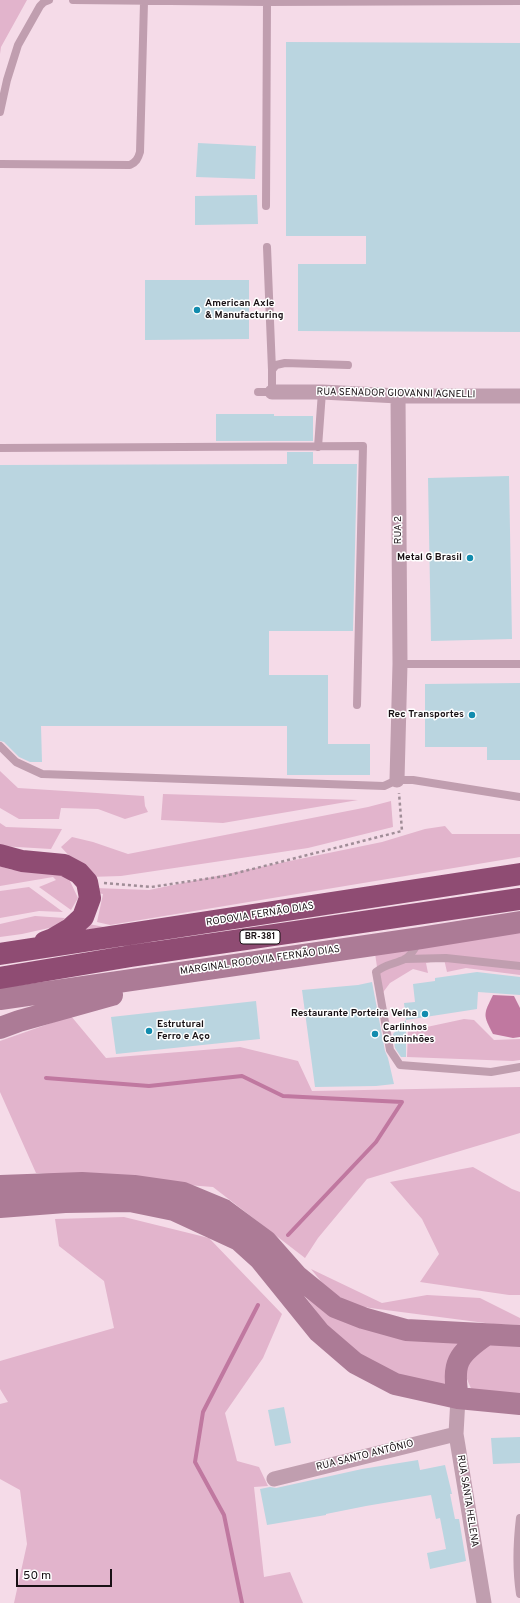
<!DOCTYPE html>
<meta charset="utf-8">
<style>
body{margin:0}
#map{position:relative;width:520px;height:1603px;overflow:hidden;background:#f5dbe8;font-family:Overpass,sans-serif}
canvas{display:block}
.scale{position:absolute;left:16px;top:1569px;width:96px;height:18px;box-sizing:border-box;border:2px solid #191115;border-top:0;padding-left:5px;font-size:12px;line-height:14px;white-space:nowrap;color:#191115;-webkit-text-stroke:3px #fff;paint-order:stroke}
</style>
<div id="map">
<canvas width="520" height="1603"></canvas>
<div class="scale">50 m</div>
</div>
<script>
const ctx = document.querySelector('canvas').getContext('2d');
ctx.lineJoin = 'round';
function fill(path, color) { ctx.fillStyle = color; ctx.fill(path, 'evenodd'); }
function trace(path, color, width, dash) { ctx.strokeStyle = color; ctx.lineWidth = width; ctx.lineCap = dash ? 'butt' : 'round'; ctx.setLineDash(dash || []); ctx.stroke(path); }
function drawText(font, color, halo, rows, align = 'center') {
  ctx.font = font + ' Overpass,sans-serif'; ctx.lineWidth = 3; ctx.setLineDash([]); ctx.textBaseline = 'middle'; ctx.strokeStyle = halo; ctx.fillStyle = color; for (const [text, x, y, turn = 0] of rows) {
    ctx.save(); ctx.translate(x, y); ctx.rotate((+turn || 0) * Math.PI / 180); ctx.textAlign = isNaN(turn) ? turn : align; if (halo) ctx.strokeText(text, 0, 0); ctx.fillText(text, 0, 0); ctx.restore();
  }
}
const green = new Path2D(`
 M 0,0 L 27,0 L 1,47 L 0,54 Z
 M 0,771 L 18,788 L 144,796 L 145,806 L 148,812 L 125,819 L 98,809 L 61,808 L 59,819 L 19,819 L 0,808 Z
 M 163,794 L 358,800 L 223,823 L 161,820 Z
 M 391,801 L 393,827 L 308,848 L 121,876 L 89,877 L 61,847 L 72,837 L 93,842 L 128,854 L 368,807 Z
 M 0,823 L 6,827 L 62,829 L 51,849 L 0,846 Z
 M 445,826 L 452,834 L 520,834 L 520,857 L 110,925 L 97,922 L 103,894 L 98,893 L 89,924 L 104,927 L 75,932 L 95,888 L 149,890 L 382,842 L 425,829 Z
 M 0,866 L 12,870 L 50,870 L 69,879 L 78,898 L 71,910 L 39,887 L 56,880 L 53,877 L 0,886 Z
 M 29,887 L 63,912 L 39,911 L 0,918 L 0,891 Z
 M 35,916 L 65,918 L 58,926 L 22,934 L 0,937 L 0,924 Z
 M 520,932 L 520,975 L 466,968 L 447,972 L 444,959 L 426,963 L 428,973 L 413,969 L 390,983 L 381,995 L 375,953 Z
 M 71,1016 L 106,1058 L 240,1047 L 298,1061 L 312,1091 L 520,1087 L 520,1133 L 367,1179 L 318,1238 L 305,1258 L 213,1187 L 36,1173 L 0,1092 L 0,1041 Z
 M 464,1019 L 474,1020 L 494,1040 L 520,1039 L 520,1060 L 513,1061 L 407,1057 L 408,1031 Z
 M 473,1167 L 512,1189 L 520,1192 L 520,1295 L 509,1295 L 420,1282 L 439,1254 L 422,1219 L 390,1182 Z
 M 124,1217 L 209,1238 L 282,1314 L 263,1358 L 225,1413 L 237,1461 L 259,1467 L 268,1486 L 254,1487 L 264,1577 L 290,1572 L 303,1603 L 14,1603 L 27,1544 L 20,1490 L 0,1479 L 0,1404 L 8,1402 L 0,1389 L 0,1361 L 114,1328 L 104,1281 L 59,1246 L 55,1219 Z
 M 311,1269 L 382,1303 L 427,1295 L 480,1298 L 520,1318 L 520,1325 L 493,1324 L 355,1306 L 328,1290 Z
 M 292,1279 L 314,1299 L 463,1339 L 450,1390 L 400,1378 L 341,1344 Z
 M 520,1342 L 520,1399 L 473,1392 C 460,1366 464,1366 481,1344 Z`);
const water = new Path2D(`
 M 493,995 L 514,996 L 520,1008 L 520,1037 L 513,1038 L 493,1034 C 483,1015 483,1015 493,995 Z`);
const stream = new Path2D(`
 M 46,1078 L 149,1086 L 242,1076 L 283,1096 L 402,1102 L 376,1142 L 288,1235
 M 242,1603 L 224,1515 L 195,1462 L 203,1412 L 258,1305`);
const building = new Path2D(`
 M 286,42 L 520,43 L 520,332 L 298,331 L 298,264 L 366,264 L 366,236 L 286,236 Z
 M 198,143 L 256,146 L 255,179 L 196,177 Z
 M 257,195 L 258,224 L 195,225 L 195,196 Z
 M 145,280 L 249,280 L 249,339 L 145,340 Z
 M 216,414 L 274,414 L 274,416 L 313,416 L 313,441 L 216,441 Z
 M 287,452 L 313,452 L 313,464 L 357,464 L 353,631 L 269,631 L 269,675 L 328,675 L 328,744 L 370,744 L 370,775 L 287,775 L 287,726 L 41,726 L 42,762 L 30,762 L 19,757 L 4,742 L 0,741 L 0,465 L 287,464 Z
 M 509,476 L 512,639 L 431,641 L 428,478 Z
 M 520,683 L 520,760 L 487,760 L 487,747 L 425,747 L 425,684 Z
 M 477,972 L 520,977 L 520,995 L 478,992 L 477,1009 L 406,1020 L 404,1003 L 415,1002 L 413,984 L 435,981 L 435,978 Z
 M 372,982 L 385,1051 L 388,1058 L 394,1084 L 376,1086 L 315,1087 L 302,990 L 358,985 Z
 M 256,1001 L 260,1039 L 116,1054 L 111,1017 Z
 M 406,1020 L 406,1057 L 401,1057 L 395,1048 L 393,1034 Z
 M 284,1407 L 291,1443 L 275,1446 L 268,1410 Z
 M 520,1437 L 520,1463 L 493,1464 L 491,1438 Z
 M 418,1460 L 420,1470 L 445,1465 L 452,1494 L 450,1494 L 455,1519 L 459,1519 L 466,1561 L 430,1569 L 427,1553 L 446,1549 L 440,1518 L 436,1519 L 431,1495 L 366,1506 L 326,1514 L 326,1515 L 267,1525 L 260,1489 L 270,1487 L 276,1488 L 362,1469 Z`);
const path = new Path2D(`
 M 104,883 L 151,887 L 225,876 L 402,831 L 399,793`);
const service = new Path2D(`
 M 73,0 L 267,2 L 520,1
 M 0,112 L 7,80 L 18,45 L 40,6 L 44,2 L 49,0
 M 0,164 L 130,165 C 136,162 138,159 140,152 L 144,2
 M 266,206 L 267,2
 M 267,247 L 272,370
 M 258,392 L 272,392 L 272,370 L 276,365 L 285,363 L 348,365
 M 318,447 L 322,392
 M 0,448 L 363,446 L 357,705
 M 400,664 L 520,664
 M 0,746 L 16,762 L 42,774 L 384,786 L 397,780 L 413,780 L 520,797
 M 419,941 C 415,948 412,955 405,959 C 395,964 385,964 376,972 L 390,1050 L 400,1065 L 491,1072 L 520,1067
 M 405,959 L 446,958 L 520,966
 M 520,1518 C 517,1543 516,1568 520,1594`);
const minor = new Path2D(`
 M 272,392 L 322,392 L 398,396 L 520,396
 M 397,780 L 400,664 L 398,396
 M 458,1398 L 456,1434 L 484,1603
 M 274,1479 L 456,1434`);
const secondary = new Path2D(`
 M 0,999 L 421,938 L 520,922
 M 0,1028 L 19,1021 L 112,995
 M 0,1186 L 82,1183 L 134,1186 L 183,1193 L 224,1210 L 266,1241 L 297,1276 L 335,1307 L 363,1318 L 406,1330 L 520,1336
 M 0,1207 L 65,1202 L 130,1201 L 174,1210 L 239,1240 L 260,1259 L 319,1332 L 355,1363 L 395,1384 L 458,1398 L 520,1404
 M 458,1398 C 452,1363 457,1355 486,1335`);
const motorway = new Path2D(`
 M 0,855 L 22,861 L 64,865 L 79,873 L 87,882 L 90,898 L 83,917 L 70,929 L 53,939 L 45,942
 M 0,954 L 520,874
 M 0,978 L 131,956 L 520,899`);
const markers = [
 [197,310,4,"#128cae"],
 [470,558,4,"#128cae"],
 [472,715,4,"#128cae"],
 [425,1014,4,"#128cae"],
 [149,1031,4,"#128cae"],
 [375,1034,4,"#128cae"]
];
const shields = [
 [260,937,40]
];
const shieldNames = [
 ["BR-381",260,937]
];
const poiNames = [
 ["American Axle",205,304],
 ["& Manufacturing",205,316],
 ["Metal G Brasil",462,558,"right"],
 ["Rec Transportes",464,715,"right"],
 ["Restaurante Porteira Velha",417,1014,"right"],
 ["Estrutural",157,1025],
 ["Ferro e Aço",157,1037],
 ["Carlinhos",383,1028],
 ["Caminhões",383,1040]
];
const streetNames = [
 ["RUA SENADOR GIOVANNI AGNELLI",396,394,1],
 ["RUA 2",399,530,-90],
 ["RODOVIA FERNÃO DIAS",260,915,-9],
 ["MARGINAL RODOVIA FERNÃO DIAS",260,961,-8],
 ["RUA SANTO ANTÔNIO",365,1456,-14],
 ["RUA SANTA HELENA",467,1501,81]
];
fill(green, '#e2b4cc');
fill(water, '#c078a0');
trace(stream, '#c078a0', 4);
fill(building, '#bad5e0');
trace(path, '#a08d97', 2.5, [3, 3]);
trace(service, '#c09eaf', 8);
trace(minor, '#c09eaf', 15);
trace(secondary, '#ac7b96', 22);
trace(motorway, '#8f4c73', 22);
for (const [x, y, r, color] of markers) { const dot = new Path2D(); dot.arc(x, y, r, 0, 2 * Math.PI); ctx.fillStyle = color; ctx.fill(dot); trace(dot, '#fff', 1.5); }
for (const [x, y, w] of shields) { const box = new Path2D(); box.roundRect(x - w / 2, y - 7, w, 14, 3); ctx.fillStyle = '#fff'; ctx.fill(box); trace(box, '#191115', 1); }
drawText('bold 9px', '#191115', null, shieldNames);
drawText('bold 10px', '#191115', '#fff', poiNames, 'left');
drawText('10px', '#191115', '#fff', streetNames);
</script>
